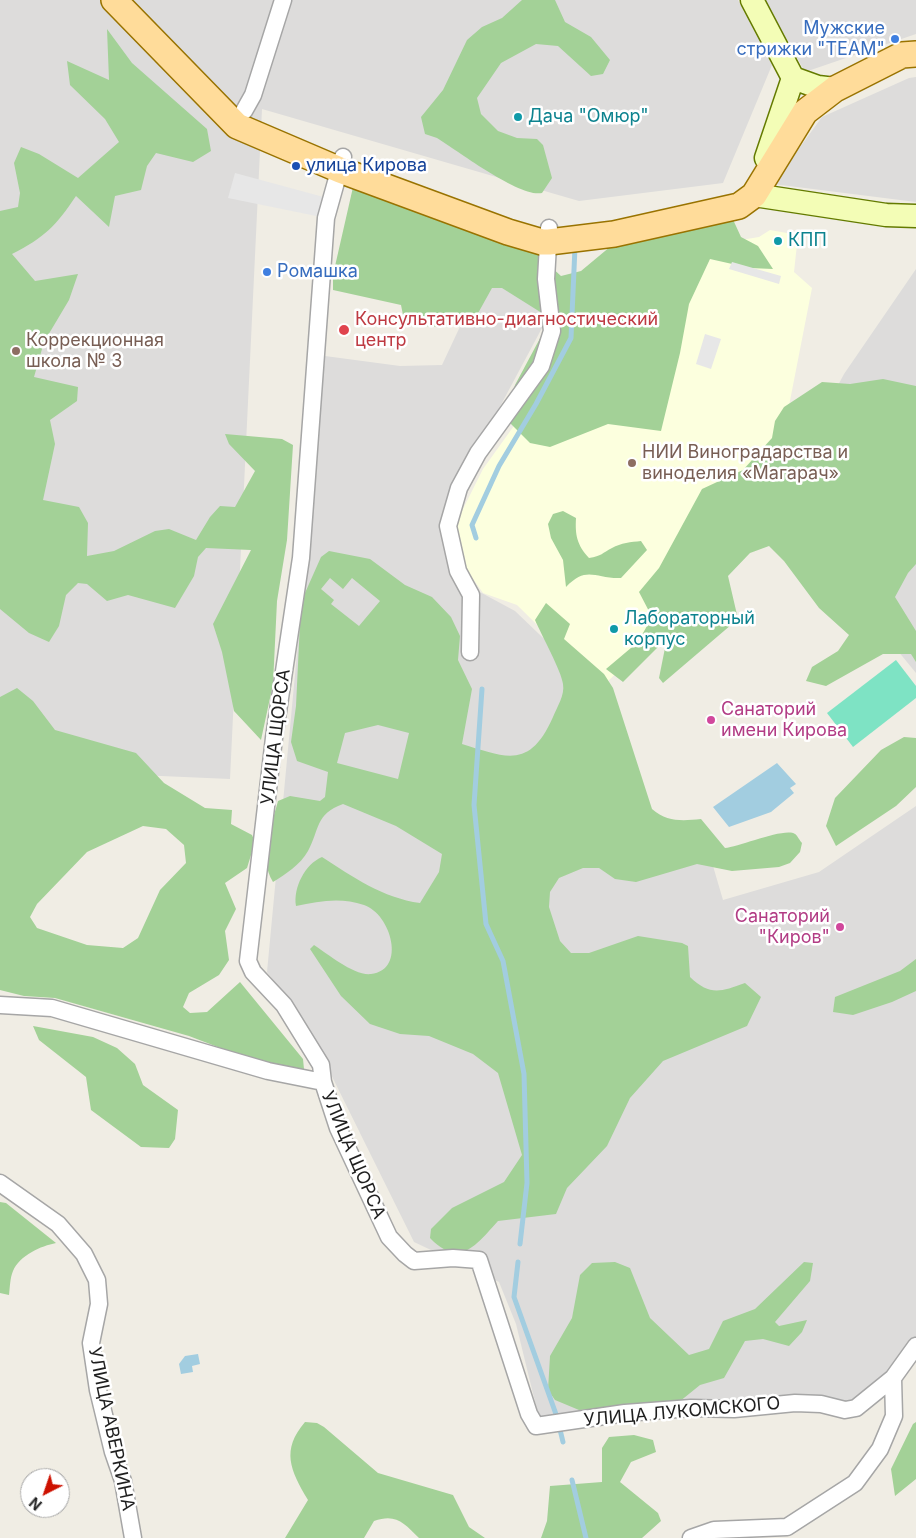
<!DOCTYPE html>
<meta charset="utf-8">
<style>
body{margin:0}
#map{position:relative;width:916px;height:1538px;overflow:hidden;background:#f0ede4;font-family:Inter,sans-serif}
canvas{display:block}
.north{position:absolute;left:20px;top:1468px;width:50px;height:50px;box-sizing:border-box;background:#fff;border:1px solid #a5a5a5;border-radius:50%;rotate:221deg;font-size:14px;font-weight:700;line-height:20px;text-align:center;color:#1f1f1f}
.north::after{content:'';display:block;margin:auto;width:18px;height:22px;background:#cd1100;clip-path:polygon(50% 0,100% 100%,50% 72%,0 100%)}
</style>
<div id="map">
<canvas width="916" height="1538"></canvas>
<div class="north">N</div>
</div>
<script>
const ctx = document.querySelector('canvas').getContext('2d');
ctx.lineJoin = 'round';
function fill(path, color) { ctx.fillStyle = color; ctx.fill(path, 'evenodd'); }
function trace(path, color, width, dash) { ctx.strokeStyle = color; ctx.lineWidth = width; ctx.lineCap = dash ? 'butt' : 'round'; ctx.setLineDash(dash || []); ctx.stroke(path); }
function drawText(font, color, halo, rows, align = 'center') {
  ctx.font = font + ' Inter,sans-serif'; ctx.lineWidth = 5; ctx.setLineDash([]); ctx.textBaseline = 'middle'; ctx.strokeStyle = halo; ctx.fillStyle = color; for (const [text, x, y, turn = 0] of rows) {
    ctx.save(); ctx.translate(x, y); ctx.rotate((+turn || 0) * Math.PI / 180); ctx.textAlign = isNaN(turn) ? turn : align; if (halo) ctx.strokeText(text, 0, 0); ctx.fillText(text, 0, 0); ctx.restore();
  }
}
const residential = new Path2D(`
 M 0,0 L 738,0 L 772,65 L 723,183 L 579,201 L 262,109 L 230,779 L 0,769 Z
 M 765,0 L 916,0 L 916,34 L 805,72 Z
 M 916,77 L 916,202 L 773,184 L 822,117 L 909,78 Z
 M 487,269 L 544,307 L 542,328 L 473,457 L 453,489 L 452,577 L 515,611 L 608,700 L 666,862 L 708,849 L 723,900 L 819,872 L 916,806 L 916,1342 L 900,1354 L 872,1403 L 812,1403 L 539,1418 L 516,1324 L 499,1282 L 414,1242 L 305,1022 L 267,972 L 325,356 L 400,366 L 442,365 Z
 M 916,269 L 916,673 L 776,502 L 844,374 Z`);
const education = new Path2D(`
 M 770,230 L 798,235 L 794,272 L 812,288 L 779,457 L 693,598 L 601,688 L 517,605 L 483,593 L 464,566 L 454,527 L 483,469 L 549,377 L 710,245 L 759,237 Z`);
const forest = new Path2D(`
 M 522,0 L 555,0 L 565,22 L 591,37 L 610,60 L 603,74 L 591,76 L 558,46 L 536,44 L 501,63 L 477,98 L 481,114 L 498,131 L 517,138 L 537,139 L 543,145 L 552,178 L 542,193 C 520,198 458,151 437,138 L 425,134 L 421,117 L 443,90 L 467,40 L 482,27 L 502,18 Z
 M 107,29 L 132,63 L 207,129 L 211,151 L 193,162 L 156,153 L 147,166 L 141,190 L 115,196 L 109,227 L 76,196 C 55,227 45,237 12,254 L 35,281 L 78,274 L 69,300 L 44,342 L 34,377 L 78,387 L 77,401 L 50,420 L 55,444 L 43,500 L 79,507 L 88,523 L 87,556 L 114,551 L 155,531 L 169,529 L 196,540 L 210,517 L 220,506 L 235,507 L 255,471 L 229,444 L 225,434 L 282,439 L 293,445 L 287,540 L 277,601 L 273,684 L 261,740 L 234,711 L 222,652 L 213,624 L 251,550 L 206,548 L 198,557 L 194,576 L 175,608 L 128,595 L 107,601 L 87,584 L 78,583 L 66,595 L 59,626 L 49,642 L 29,633 L 0,609 L 0,211 L 18,207 L 20,193 L 14,163 L 21,147 L 39,154 L 78,178 L 119,142 L 105,119 L 70,85 L 67,61 L 109,80 Z
 M 356,174 L 534,251 L 561,276 L 581,271 L 617,241 L 730,213 L 741,237 L 758,246 L 773,269 L 750,268 L 710,259 L 689,304 L 680,353 L 661,431 L 608,424 L 550,447 L 530,443 L 506,419 L 515,385 L 545,329 L 545,315 L 502,288 L 492,288 L 477,315 L 470,322 L 458,325 L 429,327 L 403,315 L 401,305 L 333,290 L 333,275 Z
 M 883,379 L 916,386 L 916,564 L 908,573 L 895,597 L 916,631 L 916,662 L 911,654 L 883,654 L 826,686 L 806,681 L 812,667 L 838,651 L 849,635 L 819,608 L 784,561 L 769,546 L 750,553 L 728,576 L 738,619 L 663,683 L 659,678 L 667,638 L 623,682 L 606,669 L 638,642 L 652,617 L 639,592 L 659,568 L 702,489 L 743,470 L 772,438 L 775,421 L 784,407 L 822,382 L 850,384 Z
 M 563,511 L 576,518 C 575,535 577,545 589,558 C 602,556 602,553 612,548 C 621,543 631,542 641,541 L 647,550 L 621,578 C 595,579 587,565 566,587 L 563,560 L 551,538 L 548,524 L 553,514 Z
 M 329,551 L 370,559 L 405,585 L 432,597 L 451,617 L 460,636 L 458,660 L 472,689 L 462,744 C 507,758 530,769 553,717 C 557,707 565,695 563,684 C 562,672 541,634 535,620 L 546,603 L 570,624 L 564,639 L 604,674 L 613,688 L 652,809 C 667,822 682,821 701,819 L 725,848 C 739,847 785,827 795,834 C 797,835 800,841 802,843 L 800,852 L 790,863 L 779,867 L 732,871 L 697,864 L 636,882 L 615,879 L 599,868 L 583,868 L 559,878 L 550,892 L 549,907 L 560,941 L 571,953 L 589,953 L 638,936 L 682,943 L 688,946 L 690,977 C 710,996 720,992 745,983 L 761,997 L 747,1026 L 663,1061 L 630,1098 L 607,1146 L 567,1188 L 556,1214 L 498,1221 C 476,1245 460,1269 430,1238 L 431,1229 L 452,1208 L 504,1182 L 522,1155 L 498,1073 L 473,1054 L 429,1036 L 400,1034 L 370,1024 L 341,996 L 310,949 L 314,945 C 328,954 354,976 371,974 C 407,970 391,914 364,905 C 341,897 319,901 296,906 C 293,888 305,864 322,857 C 353,877 383,898 420,903 L 439,872 L 442,854 L 396,826 L 343,804 C 315,814 320,829 308,851 C 300,865 286,874 273,882 C 258,857 271,827 278,801 L 290,796 L 320,801 L 325,797 L 328,772 L 297,761 L 291,742 L 296,706 L 301,602 L 321,557 ZM 330,578 L 343,589 L 352,578 L 380,601 L 359,626 L 331,604 L 334,600 L 321,589 ZM 378,725 L 409,733 L 398,779 L 337,763 L 345,733 Z
 M 17,688 L 33,701 L 55,730 L 136,753 L 164,783 L 205,808 L 232,810 L 231,824 L 252,835 L 255,842 L 247,868 L 225,883 L 236,909 L 225,931 L 229,960 L 219,975 L 189,993 L 183,1007 L 190,1013 L 207,1012 L 240,982 L 303,1059 L 304,1069 L 270,1067 L 189,1036 L 55,998 L 24,996 L 0,990 L 0,697 ZM 143,826 L 166,829 L 184,845 L 186,863 L 160,890 L 138,938 L 123,948 L 87,945 L 37,928 L 30,917 L 37,904 L 87,852 Z
 M 904,737 L 916,738 L 916,787 L 896,806 L 836,846 L 826,826 L 835,798 L 881,750 Z
 M 916,959 L 916,991 L 892,1002 L 853,1015 L 833,1012 L 835,997 L 900,971 Z
 M 33,1026 L 93,1037 L 117,1048 L 135,1064 L 143,1085 L 178,1110 L 175,1139 L 169,1148 L 141,1147 L 91,1110 L 86,1077 L 39,1040 Z
 M 0,1202 L 6,1203 L 56,1243 C 41,1246 20,1255 13,1271 C 10,1278 10,1287 9,1295 L 0,1293 Z
 M 615,1262 L 630,1268 L 650,1318 L 689,1355 L 709,1349 L 723,1321 L 755,1309 L 804,1262 L 813,1263 L 810,1281 L 775,1322 L 779,1326 L 807,1320 L 802,1332 L 789,1346 L 763,1339 L 745,1341 L 724,1378 L 700,1385 L 679,1402 L 579,1410 L 555,1400 L 548,1390 L 550,1356 L 572,1318 L 580,1275 L 592,1263 Z
 M 305,1422 L 317,1423 L 324,1427 L 378,1473 L 453,1495 L 469,1527 L 485,1538 L 419,1538 C 404,1523 396,1513 374,1521 L 364,1538 L 285,1538 L 308,1500 C 290,1470 281,1450 305,1422 Z
 M 916,1422 L 916,1479 L 895,1496 L 891,1469 L 913,1424 Z
 M 634,1435 L 653,1440 L 656,1452 L 631,1462 L 620,1482 L 658,1513 L 661,1521 L 642,1538 L 541,1538 L 547,1521 L 550,1486 L 602,1482 L 602,1448 L 609,1437 Z`);
const pitch = new Path2D(`
 M 896,660 L 916,686 L 916,698 L 853,747 L 827,713 Z`);
const parking = new Path2D(`
 M 235,173 L 331,199 L 326,218 L 228,198 Z
 M 732,262 L 781,276 L 779,284 L 729,269 Z
 M 705,334 L 721,339 L 711,369 L 696,364 Z`);
const water = new Path2D(`
 M 777,763 L 796,784 L 790,788 L 794,793 L 771,812 L 729,827 L 713,807 Z
 M 198,1354 L 200,1364 L 192,1366 L 193,1372 L 181,1374 L 179,1364 L 185,1356 Z`);
const stream = new Path2D(`
 M 476,538 L 472,525 L 499,466 L 536,404 L 571,338 L 575,247
 M 482,689 L 474,805 L 486,924 L 503,961 L 524,1074 L 527,1183 L 520,1244
 M 518,1262 L 514,1297 L 557,1417 L 563,1442
 M 572,1480 L 586,1538`);
const street = new Path2D(`
 M 244,111 L 253,95 L 283,0
 M 343,157 L 326,218 L 301,558 L 274,738 L 248,961 L 253,972 L 284,1005 L 321,1065 L 323,1082 L 338,1128 L 389,1237 L 405,1254 L 414,1261 L 453,1258 L 479,1260 L 529,1414 L 536,1426 L 625,1413 L 691,1408 L 734,1409 L 795,1403 L 821,1404 L 845,1410 L 856,1408 L 893,1378 L 916,1346
 M 470,652 L 471,595 L 458,571 L 448,526 L 459,488 L 478,453 L 541,366 L 552,331 L 546,279 L 549,228
 M 0,1005 L 52,1008 L 268,1071 L 323,1082
 M 0,1183 L 58,1224 L 84,1254 L 97,1280 L 99,1304 L 91,1343 L 98,1390 L 113,1452 L 123,1481 L 133,1538
 M 691,1538 L 714,1530 L 787,1527 L 855,1483 L 880,1449 L 894,1416 L 893,1378`);
const secondary = new Path2D(`
 M 752,0 L 793,78 L 818,87 L 835,89
 M 766,158 L 793,78
 M 754,195 L 886,215 L 916,216`);
const primary = new Path2D(`
 M 114,0 L 237,126 L 340,170 L 508,232 L 542,242 L 549,242 L 614,234 L 739,206 L 754,195 L 805,112 L 835,89 L 902,55 L 916,54`);
const markers = [
 [895,39,5,"#3f7fe0"],
 [518,117,5,"#0f9aa8"],
 [296,166,5,"#1a4fb4"],
 [778,241,5,"#0f9aa8"],
 [267,272,5,"#3f7fe0"],
 [344,330,6,"#e0444e"],
 [16,351,5,"#8d6e63"],
 [632,463,5,"#8d6e63"],
 [614,629,5,"#0f9aa8"],
 [711,720,5,"#d1479c"],
 [840,927,5,"#d1479c"]
];
const shopNames = [
 ["Мужские",885,29],
 ["стрижки \"TEAM\"",885,50],
 ["Ромашка",277,272,"left"]
];
const cultureNames = [
 ["Дача \"Омюр\"",528,117],
 ["КПП",788,241],
 ["Лабораторный",624,619],
 ["корпус",624,640]
];
const transitNames = [
 ["улица Кирова",306,166]
];
const healthNames = [
 ["Консультативно-диагностический",355,320],
 ["центр",355,341]
];
const educationNames = [
 ["Коррекционная",26,341],
 ["школа № 3",26,362],
 ["НИИ Виноградарства и",642,453],
 ["виноделия «Магарач»",642,474]
];
const hotelNames = [
 ["Санаторий",721,710],
 ["имени Кирова",721,731],
 ["Санаторий",830,917,"right"],
 ["\"Киров\"",830,938,"right"]
];
const streetNames = [
 ["УЛИЦА ЩОРСА",276,737,-83],
 ["УЛИЦА ЩОРСА",353,1155,67],
 ["УЛИЦА ЛУКОМСКОГО",682,1412,-5],
 ["УЛИЦА АВЕРКИНА",111,1429,78]
];
fill(residential, '#dddcdb');
fill(education, '#fcffde');
fill(forest, '#a3d197');
fill(pitch, '#7ee3c4');
fill(parking, '#e7e7e7');
fill(water, '#a2cde0');
trace(stream, '#a2cde0', 5);
trace(street, '#a6a6a6', 19);
trace(secondary, '#647b00', 25);
trace(primary, '#997300', 28);
trace(street, '#fff', 16);
trace(secondary, '#f3fdb6', 22);
trace(primary, '#ffdc9a', 25);
for (const [x, y, r, color] of markers) { const dot = new Path2D(); dot.arc(x, y, r, 0, 2 * Math.PI); ctx.fillStyle = color; ctx.fill(dot); trace(dot, '#fff', 2); }
drawText('18px', '#366cbe', '#fff', shopNames, 'right');
drawText('18px', '#0d838f', '#fff', cultureNames, 'left');
drawText('18px', '#164399', '#fff', transitNames, 'left');
drawText('18px', '#be3a42', '#fff', healthNames, 'left');
drawText('18px', '#785e54', '#fff', educationNames, 'left');
drawText('18px', '#b23c85', '#fff', hotelNames, 'left');
drawText('18px', '#1f1f1f', '#fff', streetNames);
</script>
